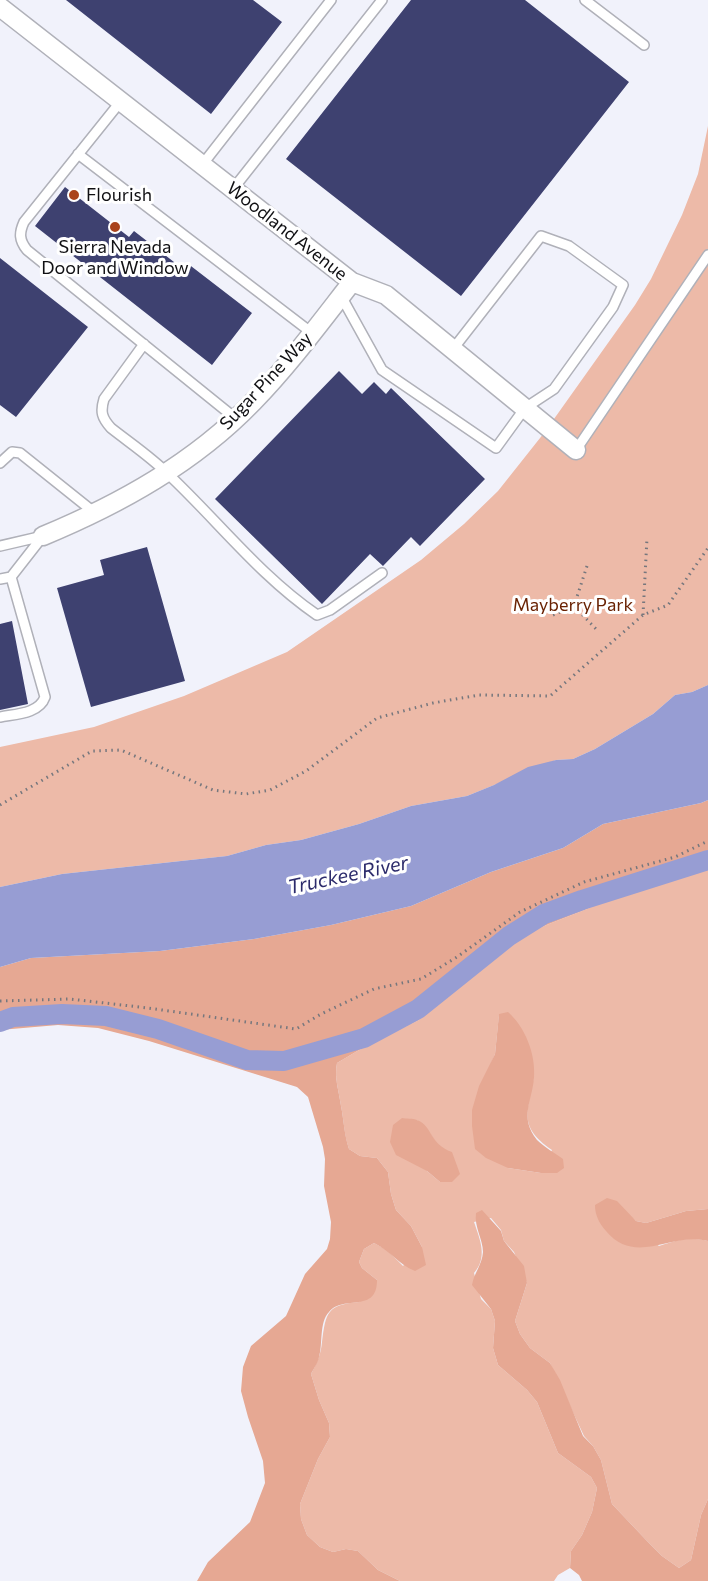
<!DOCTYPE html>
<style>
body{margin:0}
canvas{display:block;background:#f1f2fb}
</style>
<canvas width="708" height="1581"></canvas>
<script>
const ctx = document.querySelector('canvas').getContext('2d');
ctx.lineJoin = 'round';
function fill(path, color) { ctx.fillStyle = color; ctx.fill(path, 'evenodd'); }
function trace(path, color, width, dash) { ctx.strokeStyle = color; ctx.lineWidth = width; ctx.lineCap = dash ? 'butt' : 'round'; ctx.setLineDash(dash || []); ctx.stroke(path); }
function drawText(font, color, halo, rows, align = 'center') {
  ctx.font = font + ' Commissioner,sans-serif'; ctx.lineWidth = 6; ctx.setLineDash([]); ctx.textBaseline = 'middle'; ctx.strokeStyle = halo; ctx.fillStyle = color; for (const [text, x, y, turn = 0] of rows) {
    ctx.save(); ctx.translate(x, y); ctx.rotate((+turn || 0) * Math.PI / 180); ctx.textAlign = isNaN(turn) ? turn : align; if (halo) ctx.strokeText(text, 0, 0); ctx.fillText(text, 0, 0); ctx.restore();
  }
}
const green = new Path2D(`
 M 708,126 L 708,685 L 692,692 L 675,695 L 653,714 L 595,749 L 573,759 L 556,760 L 467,796 L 411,806 L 359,824 L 301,840 L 266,845 L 227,856 L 62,874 L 0,887 L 0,747 L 94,727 L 184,696 L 287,652 L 421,560 L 464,524 L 498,491 L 544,433 L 635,305 L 651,279 L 682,215 L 698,174 Z
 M 708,869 L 708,1209 L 686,1211 L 646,1223 L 636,1221 L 607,1198 L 659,1246 C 677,1240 690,1236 708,1241 L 708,1499 L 701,1515 L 691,1560 L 679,1568 L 662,1556 L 648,1542 L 612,1504 L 601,1460 L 593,1446 L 584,1436 L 550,1363 L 530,1348 L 520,1334 L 515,1321 L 527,1283 L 514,1252 L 504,1241 L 501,1230 L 491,1218 L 474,1222 C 480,1240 488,1257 474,1273 L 481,1299 L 491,1309 L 495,1321 L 493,1348 L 498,1365 L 527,1390 L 537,1402 L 558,1453 L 591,1477 L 597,1488 L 592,1512 L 582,1535 L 571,1551 L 570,1568 L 558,1575 L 554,1581 L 400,1581 L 378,1570 L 358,1551 L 346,1549 L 333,1552 L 320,1547 L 307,1535 L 301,1519 L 300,1504 L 318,1459 L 330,1437 L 329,1423 L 319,1400 L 311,1374 C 317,1363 321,1354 322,1342 C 326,1312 327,1305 359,1302 L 377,1280 L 362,1268 L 359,1262 L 364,1249 L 374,1243 L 387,1250 L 403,1266 L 422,1247 L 411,1226 L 396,1210 L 391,1194 L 388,1172 L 377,1158 L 360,1156 L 349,1149 C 344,1135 344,1121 341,1106 C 339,1091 334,1078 337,1063 L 371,1043 L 419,1020 L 515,942 L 539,928 L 637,889 ZM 499,1015 L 534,1076 C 528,1111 517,1126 552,1150 L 541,1173 L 508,1168 L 489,1068 L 495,1054 ZM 417,1120 C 441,1141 440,1152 440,1182 L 427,1171 Z`);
const forest = new Path2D(`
 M 708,800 L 708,869 L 637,889 L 539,928 L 515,942 L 419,1020 L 371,1043 L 337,1063 C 334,1078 339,1091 341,1106 C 344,1121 344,1134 349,1149 L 360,1156 L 377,1158 L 388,1172 L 391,1194 L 396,1210 L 411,1226 L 422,1247 L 426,1265 L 415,1271 C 398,1264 392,1252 374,1243 L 364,1249 L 359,1262 L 362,1268 L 377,1280 C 377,1314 344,1294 329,1312 C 319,1322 323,1344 319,1357 C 318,1363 314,1368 311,1374 L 319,1400 L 329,1423 L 330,1437 L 318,1459 L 300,1504 L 301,1519 L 307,1535 L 320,1547 L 333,1552 L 346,1549 L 358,1551 L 378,1570 L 400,1581 L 197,1581 L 208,1562 L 250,1522 L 265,1483 L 263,1461 L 248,1417 L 241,1391 L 243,1367 L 251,1346 L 286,1316 L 305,1274 L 327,1249 L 330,1239 L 331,1222 L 324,1186 L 325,1159 L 323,1147 L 308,1097 L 297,1087 L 149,1041 L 98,1028 L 58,1025 L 0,1030 L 0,967 L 31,958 L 160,951 L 254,939 L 331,925 L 411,906 L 491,872 L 563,848 L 603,824 L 701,803 Z
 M 508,1012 C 525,1027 536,1054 534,1078 C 532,1102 519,1117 537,1140 C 544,1147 555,1153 563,1159 L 564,1168 L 557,1173 L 541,1173 L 508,1168 L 486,1158 L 475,1149 L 472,1126 L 472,1110 L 479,1086 L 495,1054 L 499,1014 Z
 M 402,1118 C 406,1119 413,1118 417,1120 C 433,1126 429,1144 452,1152 L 460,1174 L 452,1182 L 440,1182 L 427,1171 L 396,1155 L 390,1142 L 393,1125 Z
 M 607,1198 L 617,1201 L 636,1221 L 646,1223 L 686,1211 L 708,1209 L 708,1241 C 672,1231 636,1267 606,1231 C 599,1223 595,1215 595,1205 Z
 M 482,1210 L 501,1231 L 504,1241 L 524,1266 L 527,1283 L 515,1321 L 520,1334 L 530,1348 L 550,1363 L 560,1380 L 583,1436 L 593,1446 L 601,1460 L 612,1504 L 648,1542 L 662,1556 L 679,1568 L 691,1560 L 701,1515 L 708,1499 L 708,1581 L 582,1581 L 579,1575 L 570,1568 L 571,1551 L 582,1535 L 592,1512 L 597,1488 L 591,1477 L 558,1453 L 537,1402 L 527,1390 L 498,1365 L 493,1348 L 495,1321 L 491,1309 L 472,1285 C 474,1273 482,1265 483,1252 C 483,1239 474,1227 476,1213 Z`);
const water = new Path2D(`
 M 708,685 L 708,800 L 701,803 L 603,824 L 563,848 L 491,872 L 411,906 L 331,925 L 254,939 L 160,951 L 31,958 L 0,967 L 0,887 L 62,874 L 227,856 L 266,845 L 301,840 L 359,824 L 411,806 L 467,796 L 494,785 L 528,767 L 556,760 L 573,759 L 595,749 L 653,714 L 675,695 L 692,692 Z`);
const canal = new Path2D(`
 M 0,1022 L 13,1017 L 62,1014 L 106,1016 L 158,1029 L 247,1060 L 284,1061 L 364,1038 L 418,1009 L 509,936 L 544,914 L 582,900 L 708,860`);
const building = new Path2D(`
 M 66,0 L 253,0 L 282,22 L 211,114 Z
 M 411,0 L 525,0 L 629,82 L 461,296 L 286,159 Z
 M 65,187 L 129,237 L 134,231 L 183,269 L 187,263 L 252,313 L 212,365 L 35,226 Z
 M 0,258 L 88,327 L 16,417 L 0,405 Z
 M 339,371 L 362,394 L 374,382 L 386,394 L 391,388 L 485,479 L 420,546 L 411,537 L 383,566 L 370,554 L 322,604 L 215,499 Z
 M 147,547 L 185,681 L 91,707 L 57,588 L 104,575 L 100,560 Z
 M 12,621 L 28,704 L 0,710 L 0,624 Z`);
const path = new Path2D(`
 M 587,566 L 574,606 L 598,631
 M 553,615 L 574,606
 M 643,615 L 647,538
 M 0,805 L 92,751 L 121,750 L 213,790 L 246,794 L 270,790 L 306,771 L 377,718 L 433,703 L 479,695 L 550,696 L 643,615 L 668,605 L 708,548
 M 0,1001 L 70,999 L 148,1008 L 296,1029 L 321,1014 L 374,989 L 421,979 L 457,957 L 520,912 L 584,882 L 675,857 L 708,841`);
const service = new Path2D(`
 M 585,0 L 644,45
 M 121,101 L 24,222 C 19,233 19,240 27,250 L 235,418
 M 78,154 L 312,333
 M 202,165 L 331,0
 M 233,189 L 382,0
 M 341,296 L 382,370 L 496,448 L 525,408 L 554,389 L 613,307 L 623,285 L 569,246 L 541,236 L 453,349
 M 144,344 L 104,399 C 100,412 102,418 111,428 C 130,443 151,457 168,474 C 218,521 260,576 317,615 L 330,610 L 382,573
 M 576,450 L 708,255
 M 0,463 L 12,452 L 20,453 L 95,513
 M 0,546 L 43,536
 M 0,579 L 11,577 L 43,536
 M 0,717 C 15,714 39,714 45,697 L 11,577`);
const minor = new Path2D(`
 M 0,7 L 352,282 L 386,295 L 576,450
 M 43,536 C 120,504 194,463 253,402 C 289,365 320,323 352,282`);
const markers = [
 [74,195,6,"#aa441c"],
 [115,227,6,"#aa441c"]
];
const poiNames = [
 ["Flourish",86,195],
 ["Sierra Nevada",115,247,"center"],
 ["Door and Window",115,268,"center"]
];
const streetNames = [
 ["Woodland Avenue",287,231,38],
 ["Sugar Pine Way",266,381,-47]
];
const parkNames = [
 ["Mayberry Park",573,605]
];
const waterNames = [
 ["Truckee River",348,875,-12]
];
fill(green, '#edbaa8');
fill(forest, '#e6a893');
fill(water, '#979dd3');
trace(canal, '#979dd3', 20);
fill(building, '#3e4170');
trace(service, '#b0b1b9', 12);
trace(minor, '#b0b1b9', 21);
trace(path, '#76777d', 3, [1.5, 4.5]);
trace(service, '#fff', 9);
trace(minor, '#fff', 18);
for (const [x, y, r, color] of markers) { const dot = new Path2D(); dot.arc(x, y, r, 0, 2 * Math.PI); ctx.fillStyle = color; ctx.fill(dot); trace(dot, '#fff', 2); }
drawText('18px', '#101013', '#fff', poiNames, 'left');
drawText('18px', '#101013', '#fff', streetNames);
drawText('18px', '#692203', '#fff', parkNames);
drawText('italic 20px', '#2c2b6b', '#fff', waterNames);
</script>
